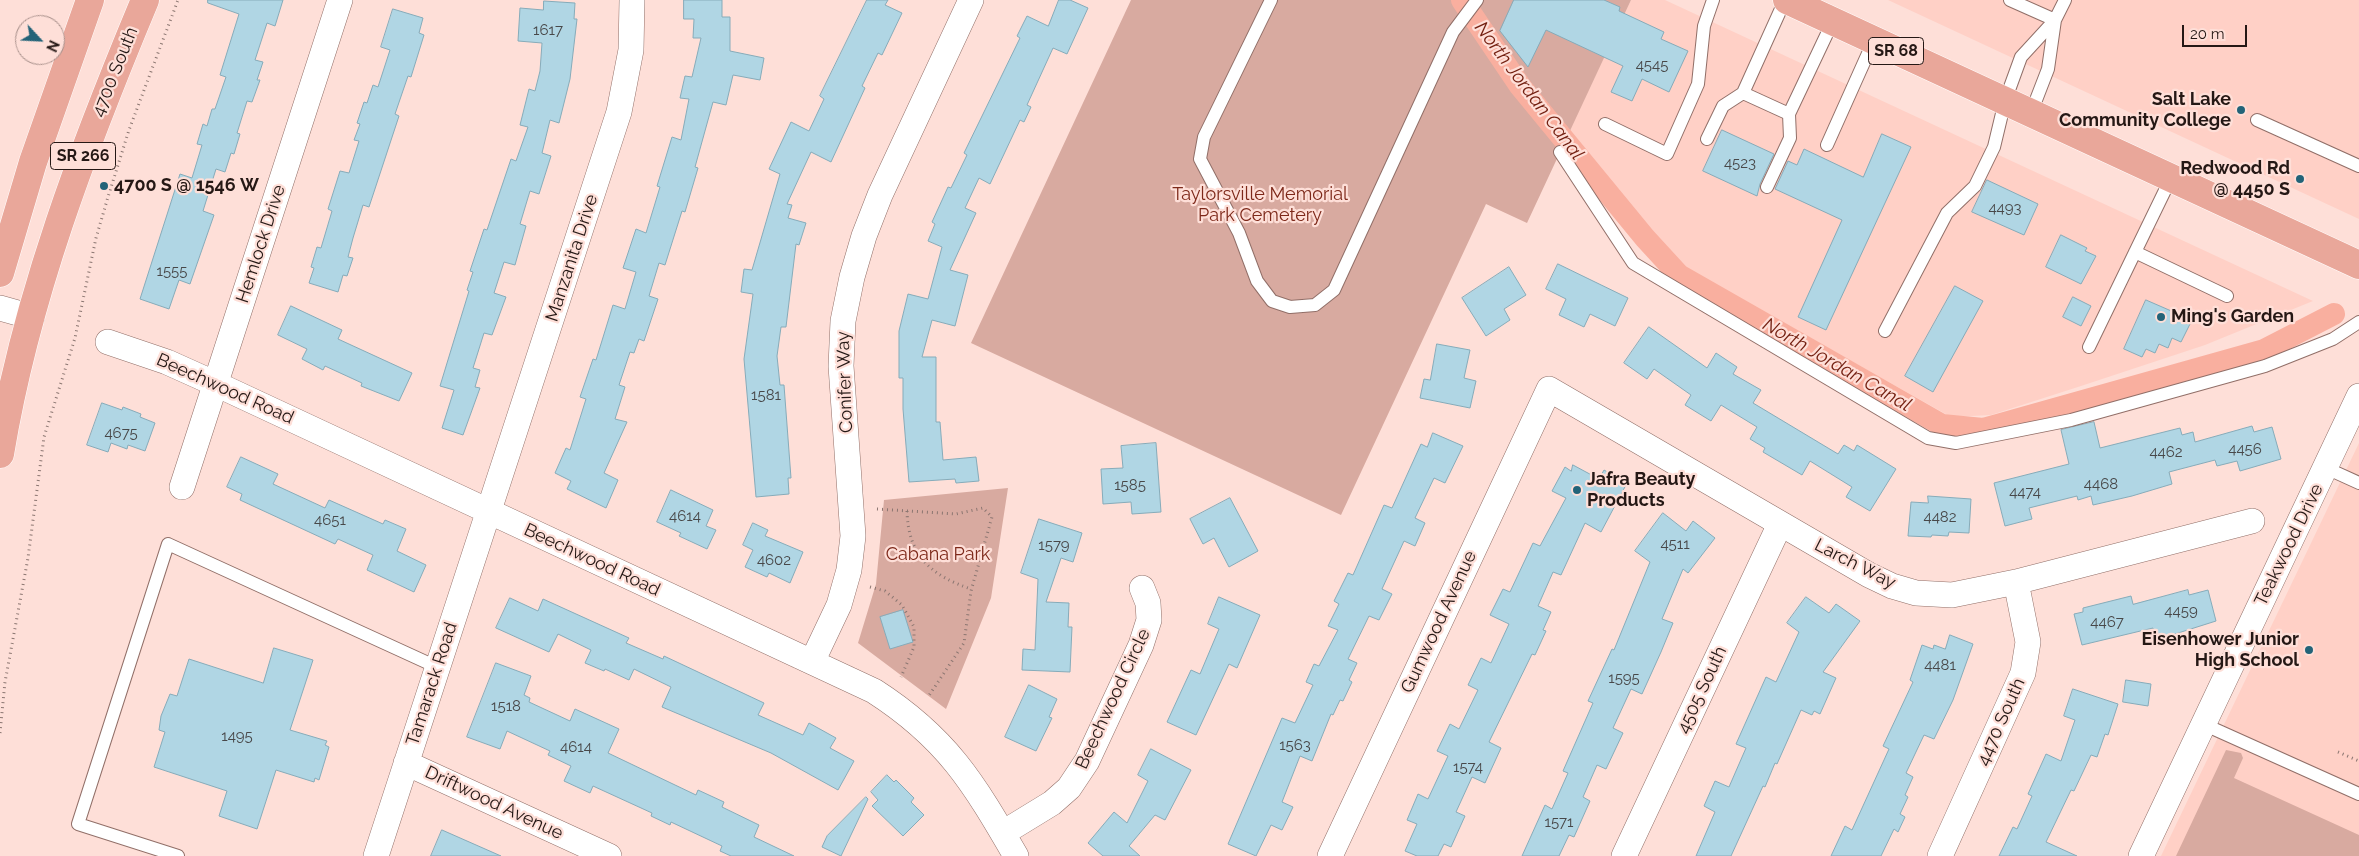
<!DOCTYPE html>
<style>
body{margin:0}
#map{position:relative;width:2359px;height:856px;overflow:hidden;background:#fedfd8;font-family:Raleway,sans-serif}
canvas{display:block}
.north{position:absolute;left:15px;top:15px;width:50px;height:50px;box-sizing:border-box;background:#fedfd8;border:1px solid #a78f8a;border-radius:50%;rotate:115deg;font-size:14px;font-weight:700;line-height:20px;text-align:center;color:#251815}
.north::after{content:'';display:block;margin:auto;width:18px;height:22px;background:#236378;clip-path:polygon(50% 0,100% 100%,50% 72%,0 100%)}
.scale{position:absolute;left:2182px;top:25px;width:65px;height:22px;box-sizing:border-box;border:2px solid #251815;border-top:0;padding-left:6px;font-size:15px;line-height:18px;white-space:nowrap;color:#251815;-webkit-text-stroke:4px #fedfd8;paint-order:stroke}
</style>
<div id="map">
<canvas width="2359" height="856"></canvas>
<div class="north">N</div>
<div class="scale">20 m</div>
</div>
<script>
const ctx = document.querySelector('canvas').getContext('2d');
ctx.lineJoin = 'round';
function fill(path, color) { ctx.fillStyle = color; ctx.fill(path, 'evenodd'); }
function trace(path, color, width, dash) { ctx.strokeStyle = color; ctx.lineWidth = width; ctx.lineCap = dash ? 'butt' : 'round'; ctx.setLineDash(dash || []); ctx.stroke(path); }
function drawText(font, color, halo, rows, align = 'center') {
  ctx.font = font + ' Raleway,sans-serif'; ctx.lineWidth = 4.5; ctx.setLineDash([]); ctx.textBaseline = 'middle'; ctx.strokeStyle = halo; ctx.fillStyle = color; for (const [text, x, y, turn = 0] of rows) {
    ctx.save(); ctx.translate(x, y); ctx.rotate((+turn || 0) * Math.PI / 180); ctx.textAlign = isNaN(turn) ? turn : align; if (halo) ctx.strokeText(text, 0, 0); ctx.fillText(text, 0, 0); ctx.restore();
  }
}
const built = new Path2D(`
 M 1631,0 L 1665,0 L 2313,301 L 2205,345 L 2081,386 L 1991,415 L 1951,417 L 1677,263 L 1569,131 Z
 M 1888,0 L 2359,0 L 2359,219 Z
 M 2359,443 L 2359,856 L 2161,856 Z`);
const green = new Path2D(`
 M 1131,0 L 1631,0 L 1527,223 L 1486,204 L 1341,515 L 971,343 Z
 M 1008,488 L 991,598 L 946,709 L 858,643 L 876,584 L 884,500 Z
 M 2226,750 L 2241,753 L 2243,758 L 2234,778 L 2359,835 L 2359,856 L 2176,856 Z`);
const canal = new Path2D(`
 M 1462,0 L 1520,86 L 1645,238 L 1679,275 L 1942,425 L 1983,429 L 2264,350 L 2334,314`);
const building = new Path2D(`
 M 208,0 L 283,0 L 275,26 L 267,23 L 255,60 L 263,62 L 257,80 L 260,80 L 252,102 L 247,101 L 237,133 L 240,134 L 234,154 L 231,153 L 225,172 L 216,169 L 203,211 L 214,215 L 190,284 L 179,280 L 169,309 L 140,299 L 180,174 L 192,178 L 202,145 L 197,144 L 203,124 L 207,126 L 212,109 L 215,109 L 226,77 L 220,75 L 239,14 L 208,3 Z
 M 684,0 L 722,0 L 722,17 L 730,17 L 730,51 L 764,58 L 760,80 L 733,75 L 726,105 L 713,102 L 695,167 L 698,168 L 685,212 L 682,211 L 665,265 L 659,263 L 649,296 L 658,299 L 644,341 L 639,339 L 634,353 L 630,352 L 619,385 L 625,387 L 615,419 L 627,422 L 604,473 L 618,480 L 606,508 L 567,489 L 571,481 L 555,473 L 566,448 L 570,450 L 586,399 L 580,397 L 593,359 L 596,360 L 613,305 L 625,309 L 636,272 L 623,268 L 636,229 L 646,233 L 660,187 L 657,186 L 672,137 L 681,140 L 689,99 L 680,98 L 685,76 L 692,77 L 701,38 L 693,38 L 694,19 L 684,19 Z
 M 867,0 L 888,0 L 885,5 L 902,13 L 882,55 L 878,53 L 862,86 L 865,88 L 831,162 L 811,152 L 787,204 L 792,205 L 788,218 L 806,223 L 799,245 L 796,244 L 786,327 L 781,327 L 777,356 L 780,385 L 784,385 L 791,478 L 788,478 L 789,494 L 756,497 L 744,359 L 753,294 L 741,292 L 744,269 L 752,270 L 780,174 L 769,169 L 791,122 L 809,131 L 824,99 L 820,96 Z
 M 1059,0 L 1070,0 L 1088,8 L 1067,54 L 1053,48 L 1027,105 L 1031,107 L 1024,122 L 1020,120 L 990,184 L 979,178 L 965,208 L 976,213 L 950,270 L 968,275 L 955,326 L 932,320 L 922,357 L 936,357 L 936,422 L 940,422 L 943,460 L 976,457 L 979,481 L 956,483 L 955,479 L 909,482 L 903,409 L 903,378 L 899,378 L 899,331 L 908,294 L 928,299 L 942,247 L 928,241 L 935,224 L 932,222 L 948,187 L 951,188 L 967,155 L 964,153 L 1020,38 L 1017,36 L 1027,16 L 1048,26 Z
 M 1514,0 L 1604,0 L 1620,7 L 1619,11 L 1664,32 L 1661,39 L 1688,51 L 1669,92 L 1642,79 L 1632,101 L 1611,92 L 1623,66 L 1546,30 L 1528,67 L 1500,31 Z
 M 544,1 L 575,3 L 574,19 L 577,19 L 570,79 L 559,123 L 550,120 L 542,153 L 551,156 L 539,194 L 530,191 L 520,224 L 526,226 L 515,265 L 504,262 L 494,293 L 506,297 L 492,335 L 484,333 L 473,368 L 480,370 L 475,387 L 480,388 L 463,435 L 442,428 L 454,390 L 440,386 L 469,291 L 467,290 L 473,272 L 470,271 L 484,229 L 487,230 L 511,159 L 516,161 L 528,127 L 520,125 L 529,89 L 535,91 L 540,71 L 542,43 L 518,41 L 520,8 L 543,10 Z
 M 393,9 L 423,18 L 419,33 L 424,35 L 411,77 L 408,76 L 395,114 L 399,116 L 369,207 L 363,205 L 353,238 L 348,257 L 353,258 L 347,276 L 343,275 L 338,292 L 309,283 L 314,268 L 311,267 L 317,247 L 321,248 L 332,211 L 328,209 L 340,171 L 349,173 L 359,141 L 354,140 L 360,124 L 357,123 L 364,102 L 367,103 L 373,85 L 378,87 L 390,50 L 381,47 Z
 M 1722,130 L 1774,154 L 1760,184 L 1757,196 L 1703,171 Z
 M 1882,134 L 1911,147 L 1826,330 L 1798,317 L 1842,220 L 1775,189 L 1788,161 L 1797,165 L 1804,149 L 1863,177 Z
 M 1987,180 L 2038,204 L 2024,235 L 1972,212 Z
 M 2061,235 L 2087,248 L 2085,251 L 2096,256 L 2081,284 L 2046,267 Z
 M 1558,264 L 1628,298 L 1615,326 L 1590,314 L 1584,327 L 1559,315 L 1566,299 L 1546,289 Z
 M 1509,267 L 1526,295 L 1504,309 L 1510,320 L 1486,336 L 1462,298 Z
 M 1955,286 L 1983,301 L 1933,392 L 1905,376 Z
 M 2073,297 L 2091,306 L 2081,326 L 2063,317 Z
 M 2146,300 L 2192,320 L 2181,342 L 2172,338 L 2168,348 L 2159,344 L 2155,353 L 2146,349 L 2142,357 L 2124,349 Z
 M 291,306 L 342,330 L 338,339 L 412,373 L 399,401 L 361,386 L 362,383 L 325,366 L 323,370 L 302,359 L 307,349 L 278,335 Z
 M 1649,327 L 1707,368 L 1716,353 L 1737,367 L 1733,374 L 1761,390 L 1753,403 L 1838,454 L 1844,445 L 1854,451 L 1857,445 L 1896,469 L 1870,511 L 1846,497 L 1852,487 L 1810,461 L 1802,475 L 1763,452 L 1765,448 L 1750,439 L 1757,427 L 1721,405 L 1711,421 L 1685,405 L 1691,395 L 1654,369 L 1647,379 L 1624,363 Z
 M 1437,344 L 1470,350 L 1464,378 L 1476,381 L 1470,408 L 1420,398 L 1424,379 L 1430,380 Z
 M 102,403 L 122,410 L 123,407 L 141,414 L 140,417 L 155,423 L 145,451 L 128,445 L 127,449 L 111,443 L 108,452 L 87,445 Z
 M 2094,422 L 2100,448 L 2180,428 L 2182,435 L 2193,432 L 2195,442 L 2252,426 L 2254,432 L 2272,427 L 2281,459 L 2240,471 L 2237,461 L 2217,466 L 2215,460 L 2169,472 L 2172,484 L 2132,496 L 2093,505 L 2091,496 L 2078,500 L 2077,496 L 2029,508 L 2032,519 L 2005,526 L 1994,483 L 2069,464 L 2061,430 Z
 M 1433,433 L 1463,446 L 1445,483 L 1434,478 L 1415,518 L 1425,523 L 1415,546 L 1404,541 L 1382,589 L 1392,594 L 1379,620 L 1369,616 L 1348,659 L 1357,663 L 1349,680 L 1352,682 L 1343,701 L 1340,700 L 1333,715 L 1331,714 L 1312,761 L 1300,756 L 1282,802 L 1293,807 L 1282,830 L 1271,825 L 1256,856 L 1228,844 L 1282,718 L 1295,723 L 1313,685 L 1306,682 L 1314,664 L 1319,666 L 1338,630 L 1328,626 L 1339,604 L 1334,601 L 1348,573 L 1353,575 L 1384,505 L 1392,508 L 1421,444 L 1427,447 Z
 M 1156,443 L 1161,512 L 1132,514 L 1131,502 L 1103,504 L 1101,469 L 1123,468 L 1121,446 Z
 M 241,457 L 278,474 L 273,484 L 325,508 L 329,500 L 383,524 L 385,520 L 406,529 L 397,551 L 426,565 L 414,592 L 367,570 L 373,555 L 338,539 L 335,544 L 240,500 L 242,494 L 227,487 Z
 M 1573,465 L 1599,479 L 1604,470 L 1627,483 L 1601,532 L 1585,523 L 1561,575 L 1553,572 L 1538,606 L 1551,612 L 1543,630 L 1546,631 L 1535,655 L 1532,654 L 1489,742 L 1501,748 L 1485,783 L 1472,777 L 1456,812 L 1465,816 L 1451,847 L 1444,844 L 1438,856 L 1417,856 L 1405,851 L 1417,824 L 1407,820 L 1418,794 L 1428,799 L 1448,756 L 1437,751 L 1450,724 L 1459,729 L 1478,690 L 1468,685 L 1481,658 L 1491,663 L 1509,624 L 1490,615 L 1503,589 L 1510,592 L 1533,543 L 1540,546 L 1566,498 L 1552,491 L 1565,467 L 1571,471 Z
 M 671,490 L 713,510 L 706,526 L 716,530 L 707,549 L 679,536 L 681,533 L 657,522 Z
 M 1928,496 L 1971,499 L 1969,533 L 1949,532 L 1948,536 L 1932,535 L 1931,537 L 1908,536 L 1911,502 L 1928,503 Z
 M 1230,498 L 1258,551 L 1229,567 L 1214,538 L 1203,544 L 1190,519 Z
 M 1663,513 L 1686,531 L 1693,521 L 1715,538 L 1688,573 L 1683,569 L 1662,619 L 1673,623 L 1661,652 L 1642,694 L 1631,689 L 1613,728 L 1623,733 L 1606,769 L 1597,765 L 1583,797 L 1590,801 L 1574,837 L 1569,835 L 1559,856 L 1522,856 L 1545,805 L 1552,809 L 1568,773 L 1563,771 L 1593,703 L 1588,701 L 1612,649 L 1614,650 L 1650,562 L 1635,551 Z
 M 1039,519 L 1082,533 L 1073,562 L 1061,558 L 1046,602 L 1069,603 L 1068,627 L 1072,627 L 1070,672 L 1022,670 L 1023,649 L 1035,650 L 1038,579 L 1021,573 Z
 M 753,523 L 768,530 L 765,536 L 803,552 L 790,583 L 769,573 L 767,577 L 745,567 L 753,550 L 743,545 Z
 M 2188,590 L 2189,595 L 2208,590 L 2216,621 L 2156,640 L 2153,628 L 2082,645 L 2074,614 L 2083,612 L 2083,608 L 2131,596 L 2133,604 Z
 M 1219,597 L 1260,615 L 1237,668 L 1229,664 L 1196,735 L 1167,722 L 1191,670 L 1200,674 L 1219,629 L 1208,624 Z
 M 1806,597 L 1829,613 L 1836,604 L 1860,621 L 1823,672 L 1836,678 L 1820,714 L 1814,711 L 1812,715 L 1801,710 L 1777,764 L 1775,763 L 1765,787 L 1763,786 L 1731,856 L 1696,856 L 1715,812 L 1704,806 L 1715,781 L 1729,787 L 1746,748 L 1736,744 L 1766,677 L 1776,682 L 1799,632 L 1787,623 Z
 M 510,598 L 538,611 L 543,599 L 629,638 L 626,643 L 663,659 L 664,656 L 764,703 L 758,715 L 803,735 L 809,723 L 836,738 L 830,748 L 854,761 L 838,790 L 771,753 L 662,707 L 671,687 L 634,669 L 629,680 L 605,669 L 604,671 L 585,663 L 591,650 L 558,634 L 549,652 L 496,628 Z
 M 903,610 L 913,642 L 890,649 L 880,617 Z
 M 1950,635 L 1973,644 L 1953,700 L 1934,739 L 1924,735 L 1906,773 L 1913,777 L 1905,795 L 1908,797 L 1900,814 L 1905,817 L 1898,832 L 1894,829 L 1881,856 L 1831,856 L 1845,826 L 1852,830 L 1889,749 L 1883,746 L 1913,682 L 1910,680 L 1922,645 L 1933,649 L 1934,645 L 1945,649 Z
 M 274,648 L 313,660 L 290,730 L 327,741 L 325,745 L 329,747 L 319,780 L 315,778 L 314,782 L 276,770 L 257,829 L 219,816 L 227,791 L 154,767 L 165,732 L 159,730 L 161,716 L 170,694 L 177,696 L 189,659 L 263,683 Z
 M 496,663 L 531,676 L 524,695 L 530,698 L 529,702 L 570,721 L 575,709 L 619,729 L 608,753 L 696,795 L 698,790 L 724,802 L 722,807 L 759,825 L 754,837 L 794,856 L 731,856 L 720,851 L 722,846 L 671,822 L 670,825 L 651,816 L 652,813 L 593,786 L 590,793 L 564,781 L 571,766 L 548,755 L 550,751 L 507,731 L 500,749 L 467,737 Z
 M 2126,680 L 2151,684 L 2148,706 L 2123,702 Z
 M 1029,685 L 1057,699 L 1049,717 L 1052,718 L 1036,751 L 1005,737 Z
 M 2073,689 L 2118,704 L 2108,735 L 2105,734 L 2097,757 L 2091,755 L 2074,791 L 2071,790 L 2046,842 L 2077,856 L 1999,856 L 2013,827 L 2017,829 L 2032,796 L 2028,794 L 2046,754 L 2061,761 L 2075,720 L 2064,716 Z
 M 1151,749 L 1191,770 L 1165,820 L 1155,815 L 1129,846 L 1140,856 L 1103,856 L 1088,843 L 1114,812 L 1127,823 L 1148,781 L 1138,775 Z
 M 887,775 L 894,782 L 896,780 L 914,798 L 911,802 L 924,815 L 903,836 L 872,806 L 878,800 L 871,792 Z
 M 866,797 L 868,799 L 841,856 L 822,847 L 827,836 Z
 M 442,830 L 501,856 L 431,856 Z`);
const path = new Path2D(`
 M 877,509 L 956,514 L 983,508 L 992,517 L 971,591 L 964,643 L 928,697
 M 907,511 C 908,556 932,576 971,589
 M 870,587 L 885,591 L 902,605 L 914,627 L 914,647 L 901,677
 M 0,733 L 5,682 L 28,558 L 44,437 L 75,338 L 96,238 L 108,197 L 129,130 L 178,0
 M 2338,752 L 2359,761`);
const lane = new Path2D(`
 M 1271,0 L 1204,137 L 1200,159 L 1239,233 L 1257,281 L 1272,301 L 1290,307 L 1315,305 L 1334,290 L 1453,32 L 1477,0
 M 1785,0 L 1743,93 L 1789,114
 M 2010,0 L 2055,20
 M 2031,113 L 2048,69 L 2055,20 L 2065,0
 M 2257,120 L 2359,166
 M 1605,124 L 1667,154 L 1698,84 L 1704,26 L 1713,0
 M 1707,139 L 1723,106 L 1743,93
 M 1827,145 L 1874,40
 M 1560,152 L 1633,263 L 1928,438 L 1956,443 L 2071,420 L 2265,366 L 2333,339 L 2359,322
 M 1767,187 L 1790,138 L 1789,114 L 1833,21
 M 2135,252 L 2227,296
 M 1885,331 L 1947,213 L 1975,186 L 1994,147 L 2005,101 L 2021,57 L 2055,20
 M 2089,347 L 2171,178
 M 2326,468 L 2359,483
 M 2203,724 L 2359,794
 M 178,856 L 78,824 L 168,544 L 439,668`);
const street = new Path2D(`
 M 0,308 L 32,317
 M 108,342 L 167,362 L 216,384 L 874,691 C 947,738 973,782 1016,856
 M 182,487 L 340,0
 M 812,662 L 839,605 L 849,570 L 853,536 L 841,366 L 843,321 L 852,277 L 864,236 L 880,195 L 971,0
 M 406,763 L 609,856
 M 1003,833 L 1052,803 L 1069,788 L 1087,761 L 1141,645 L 1149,620 L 1148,603 L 1142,588
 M 376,856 L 619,112 L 631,50 L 632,0
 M 1330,856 L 1549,389 L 1869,575 L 1892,586 L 1916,593 L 1952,595 L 2016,582 L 2252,521
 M 1624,856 L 1780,524
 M 1940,856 L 2023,673 L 2028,642 L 2016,582
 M 2141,856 L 2359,396`);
const primary = new Path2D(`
 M 1787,0 L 2359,265
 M 0,273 L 33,162 L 90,0
 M 0,454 C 26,297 84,146 145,0`);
const markers = [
 [2241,110,5,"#236378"],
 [2300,179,5,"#236378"],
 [104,186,5,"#236378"],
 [2161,317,5,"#236378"],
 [1577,490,5,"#236378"],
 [2309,650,5,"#236378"]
];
const numberNames = [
 ["1617",548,30],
 ["4545",1652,65],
 ["4523",1740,163],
 ["4493",2005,208],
 ["1555",172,271],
 ["1581",766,395],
 ["4675",121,433],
 ["4456",2245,449],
 ["4462",2166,452],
 ["4468",2101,484],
 ["1585",1130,485],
 ["4474",2025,492],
 ["4614",685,516],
 ["4482",1940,517],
 ["4651",330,520],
 ["4511",1675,544],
 ["1579",1054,545],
 ["4602",774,560],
 ["4459",2181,611],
 ["4467",2107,622],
 ["4481",1940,665],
 ["1595",1624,678],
 ["1518",506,706],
 ["1495",237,736],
 ["1563",1295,745],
 ["4614",576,747],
 ["1574",1468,767],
 ["1571",1559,822]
];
const shields = [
 [1896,51,55],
 [83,156,65]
];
const shieldNames = [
 ["SR 68",1896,51],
 ["SR 266",83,156]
];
const streetNames = [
 ["4700 South",115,72,-68],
 ["Hemlock Drive",261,244,-72],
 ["Manzanita Drive",572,258,-72],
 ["Conifer Way",845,382,-92],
 ["Beechwood Road",225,389,24],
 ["Teakwood Drive",2289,545,-64],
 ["Beechwood Road",592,560,25],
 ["Larch Way",1855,564,27],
 ["Gumwood Avenue",1439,622,-65],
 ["Tamarack Road",432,684,-72],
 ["4505 South",1702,690,-65],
 ["Beechwood Circle",1113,699,-65],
 ["4470 South",2001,722,-66],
 ["Driftwood Avenue",494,803,25]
];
const poiNames = [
 ["Salt Lake",2231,100],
 ["Community College",2231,121],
 ["Redwood Rd",2290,169],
 ["@ 4450 S",2290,190],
 ["4700 S @ 1546 W",114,186,"left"],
 ["Ming's Garden",2171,317,"left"],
 ["Jafra Beauty",1587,480,"left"],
 ["Products",1587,501,"left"],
 ["Eisenhower Junior",2299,640],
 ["High School",2299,661]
];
const parkNames = [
 ["Taylorsville Memorial",1260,195],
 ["Park Cemetery",1260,216],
 ["Cabana Park",938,555]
];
const waterNames = [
 ["North Jordan Canal",1529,91,53],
 ["North Jordan Canal",1837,365,30]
];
fill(built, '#ffd0c6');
fill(green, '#d8aaa0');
trace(canal, '#f9af9f', 22);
fill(building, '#b0d6e4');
trace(building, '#86abb9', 1);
trace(lane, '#916f68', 14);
trace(street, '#916f68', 26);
trace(primary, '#fff', 29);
trace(path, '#8b7671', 3, [1, 4]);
trace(lane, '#fff', 12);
trace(street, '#fff', 25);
trace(primary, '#e9a79a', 28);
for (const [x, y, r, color] of markers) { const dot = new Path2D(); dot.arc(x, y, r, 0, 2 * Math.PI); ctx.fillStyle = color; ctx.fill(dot); trace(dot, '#fedfd8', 2); }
drawText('15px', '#484849', null, numberNames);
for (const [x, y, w] of shields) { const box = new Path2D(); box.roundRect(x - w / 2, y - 13.5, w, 27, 4); ctx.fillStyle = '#fedfd8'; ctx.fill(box); trace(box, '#251815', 1); }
drawText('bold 16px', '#251815', null, shieldNames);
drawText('18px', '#251815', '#fedfd8', streetNames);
drawText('bold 18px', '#251815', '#fedfd8', poiNames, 'right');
drawText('18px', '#7d2819', '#fedfd8', parkNames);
drawText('italic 19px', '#731f10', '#fedfd8', waterNames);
</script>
